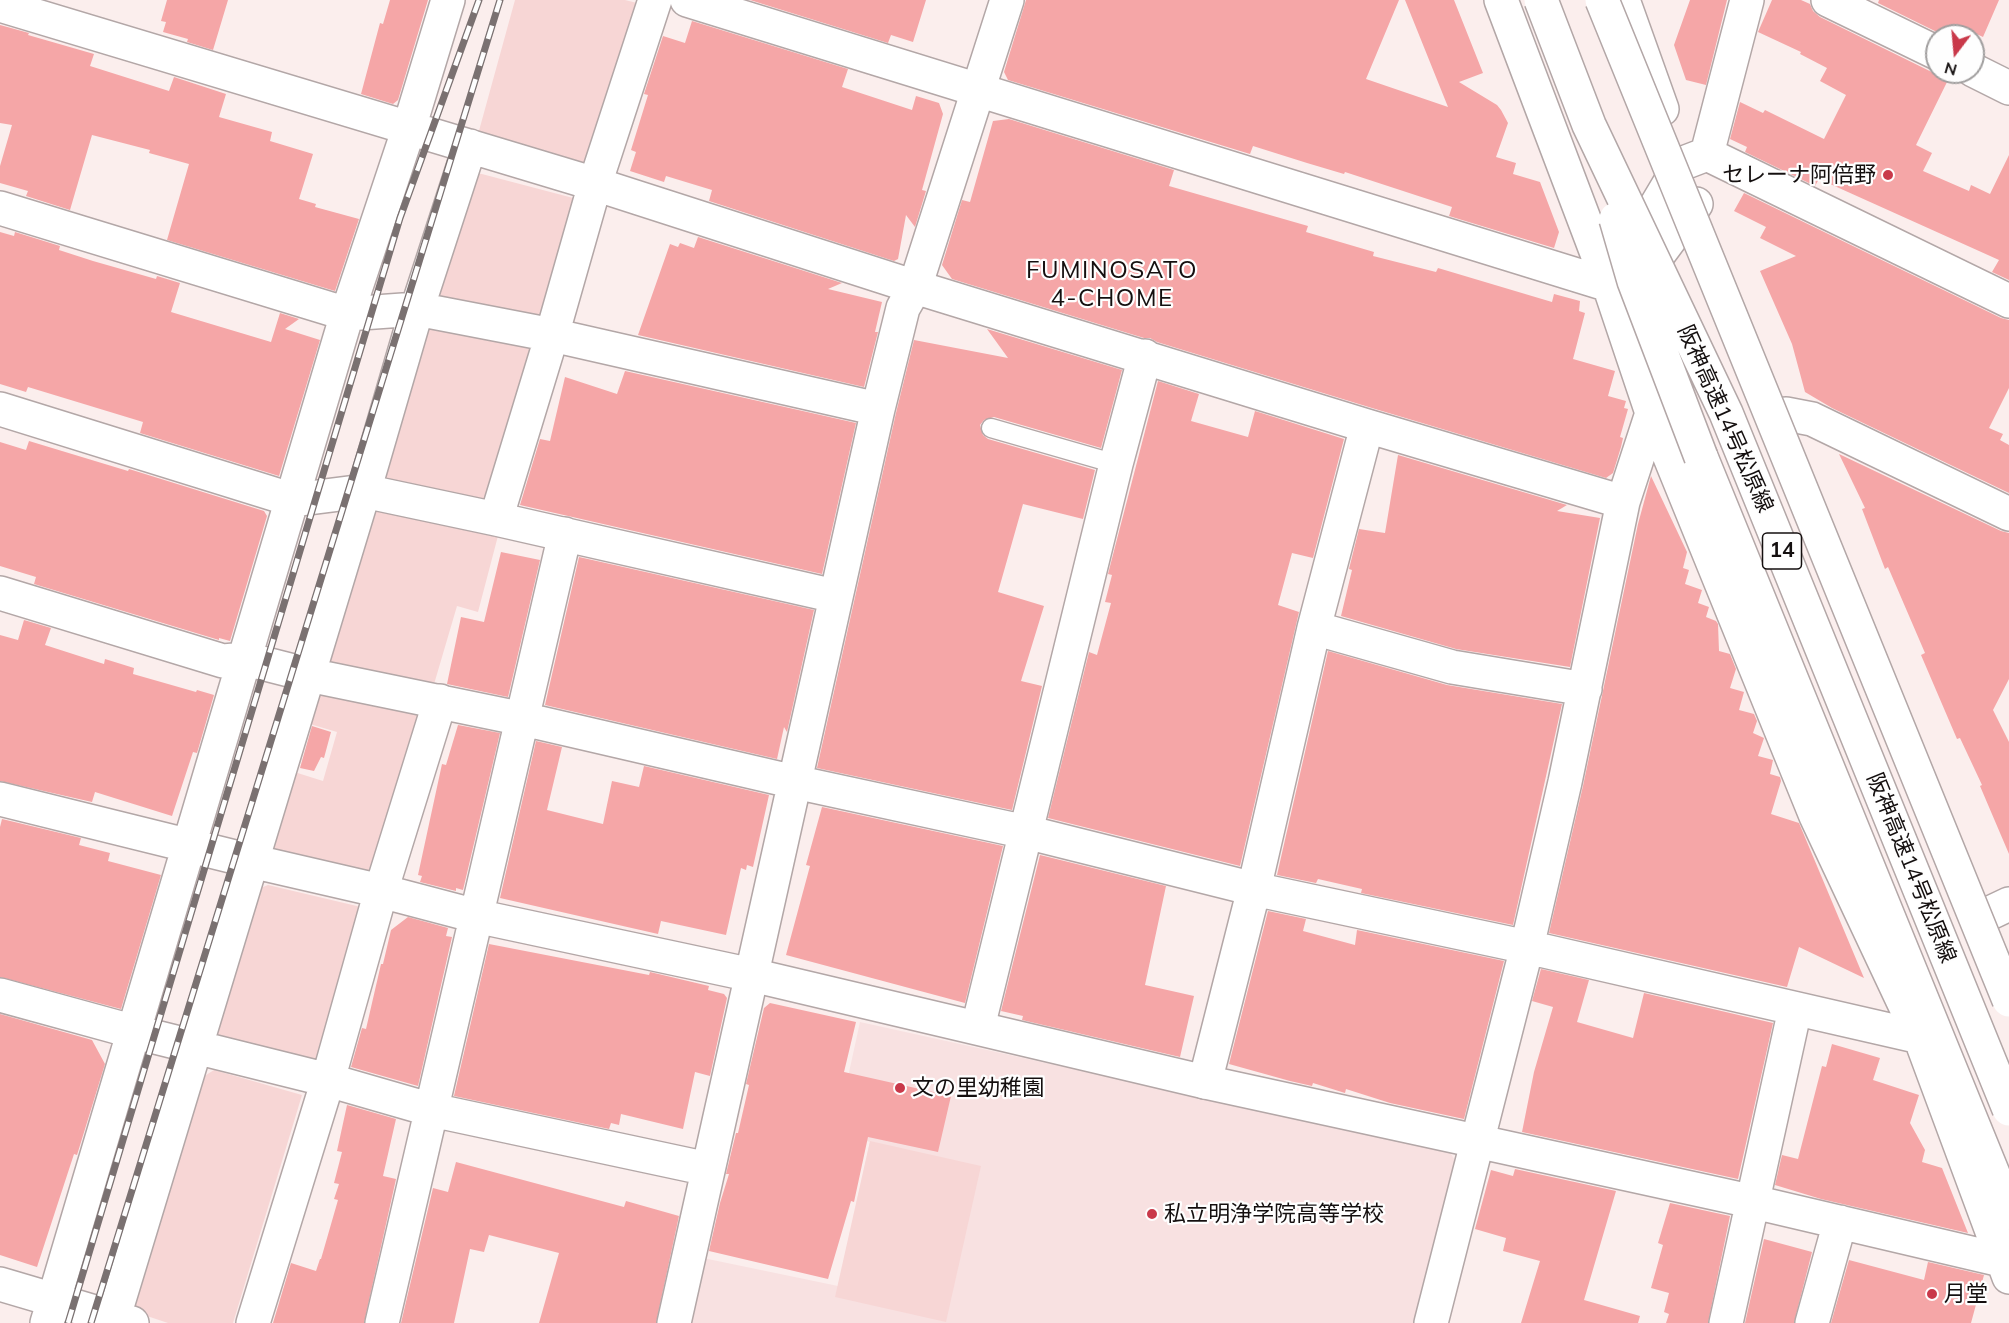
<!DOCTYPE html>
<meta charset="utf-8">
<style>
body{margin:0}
#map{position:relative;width:2009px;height:1323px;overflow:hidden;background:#fbeeed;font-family:Mulish,sans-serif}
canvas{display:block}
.north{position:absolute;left:1925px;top:24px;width:60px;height:60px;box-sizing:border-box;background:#fefefe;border:2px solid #a09e9e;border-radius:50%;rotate:196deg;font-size:16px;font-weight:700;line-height:24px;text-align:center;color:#140f0f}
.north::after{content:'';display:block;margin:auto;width:21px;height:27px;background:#c9394a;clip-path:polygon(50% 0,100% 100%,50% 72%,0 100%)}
</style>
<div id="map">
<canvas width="2009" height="1323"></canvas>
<div class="north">N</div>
</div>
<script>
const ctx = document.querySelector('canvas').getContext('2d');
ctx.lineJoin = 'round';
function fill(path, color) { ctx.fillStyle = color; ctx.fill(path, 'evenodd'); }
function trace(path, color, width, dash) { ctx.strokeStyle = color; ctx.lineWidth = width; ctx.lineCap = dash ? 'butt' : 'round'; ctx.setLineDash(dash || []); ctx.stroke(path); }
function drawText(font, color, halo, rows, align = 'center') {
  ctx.font = font + ' Mulish,"Noto Sans JP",sans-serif'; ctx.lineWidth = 4.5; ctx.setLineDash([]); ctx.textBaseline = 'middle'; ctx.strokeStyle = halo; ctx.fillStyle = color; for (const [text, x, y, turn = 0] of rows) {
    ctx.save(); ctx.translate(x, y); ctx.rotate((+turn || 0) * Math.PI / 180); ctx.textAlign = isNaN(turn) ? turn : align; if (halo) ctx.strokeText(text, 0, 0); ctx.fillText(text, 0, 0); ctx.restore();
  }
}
const built = new Path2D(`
 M 860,1022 L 1450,1152 L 1461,1171 L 1422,1323 L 688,1323 L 703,1258 L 838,1286 L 870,1142 L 836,1132 Z`);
const green = new Path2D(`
 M 515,0 L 625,0 L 637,3 L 583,173 L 477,138 Z
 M 478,173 L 577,199 L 537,324 L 433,296 Z
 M 428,323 L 530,347 L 485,505 L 379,481 Z
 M 383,505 L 499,532 L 478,612 L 457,606 L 432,691 L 327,667 L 366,511 Z
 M 314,687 L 425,709 L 373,877 L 266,848 L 288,770 L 323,781 L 337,732 L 303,722 Z
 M 268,885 L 361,907 L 312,1071 L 204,1045 L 253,891 Z
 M 214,1070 L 302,1095 L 233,1323 L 168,1323 L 129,1310 L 195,1082 Z
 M 870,1141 L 981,1166 L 946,1322 L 835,1297 Z`);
const building = new Path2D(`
 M 167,0 L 228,0 L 213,50 L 187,42 L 188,39 L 163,32 L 166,22 L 161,21 Z
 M 390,0 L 428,0 L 398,100 L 393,104 L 361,94 L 380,23 L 383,24 Z
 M 750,0 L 926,0 L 913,42 L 891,35 L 888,43 Z
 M 1026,0 L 1399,0 L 1366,79 L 1448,107 L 1405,0 L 1454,0 L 1483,73 L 1459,82 L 1497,105 L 1501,110 L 1508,123 L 1496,157 L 1516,163 L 1513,174 L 1540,182 L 1559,232 L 1554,248 L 1449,216 L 1452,207 L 1345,172 L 1344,174 L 1307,163 L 1253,146 L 1250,154 L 1008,80 L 1004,72 Z
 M 1690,0 L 1727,0 L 1706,85 L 1686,80 L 1674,45 Z
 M 1772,0 L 1801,0 L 1810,4 L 1813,11 L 1820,17 L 1948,80 L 1916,145 L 1932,153 L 1923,171 L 1969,191 L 1971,185 L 1990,194 L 2009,155 L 2009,280 L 1992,272 L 1999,260 L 1819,179 L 1815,186 L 1745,152 L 1747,147 L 1730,139 L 1740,102 L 1763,113 L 1765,110 L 1824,139 L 1846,95 L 1820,81 L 1827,68 L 1800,54 L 1801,52 L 1758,32 Z
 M 1879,0 L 1999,0 L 1983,37 L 1955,24 L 1949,36 L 1945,36 L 1878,3 Z
 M 692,21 L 848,69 L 842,87 L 912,110 L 916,96 L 939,103 L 943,114 L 922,190 L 926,191 L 915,227 L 906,215 L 898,259 L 894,261 L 709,201 L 712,190 L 666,176 L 664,182 L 630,171 L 636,152 L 631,150 L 648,95 L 644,94 L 663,36 L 685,43 Z
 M 0,25 L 29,33 L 28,35 L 94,54 L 90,66 L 169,91 L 174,77 L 226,94 L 219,117 L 272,132 L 270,141 L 313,154 L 299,199 L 316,204 L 315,207 L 359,219 L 335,291 L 167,240 L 189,164 L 149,153 L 150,150 L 92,135 L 70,210 L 26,196 L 28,191 L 0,183 L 0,166 L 12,125 L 0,123 Z
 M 1009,119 L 1174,170 L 1169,186 L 1308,226 L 1306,232 L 1374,252 L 1373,256 L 1436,272 L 1438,268 L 1552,302 L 1554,294 L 1580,301 L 1579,311 L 1585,313 L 1573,359 L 1615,371 L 1608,396 L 1626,401 L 1624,408 L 1628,409 L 1620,437 L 1623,438 L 1621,447 L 1613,473 L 1606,478 L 1372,408 L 1157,342 L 1150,338 L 1144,338 L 952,279 L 942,265 L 962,200 L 970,202 L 993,121 Z
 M 1744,193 L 2001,318 L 2009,320 L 2009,388 L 1989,428 L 2003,434 L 2000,440 L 2009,445 L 2009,493 L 1832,408 L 1805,392 L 1792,344 L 1760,271 L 1796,256 L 1760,238 L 1766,227 L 1734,211 Z
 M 0,232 L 14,236 L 15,232 L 60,246 L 59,250 L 93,261 L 156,279 L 157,276 L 180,283 L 171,312 L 271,342 L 280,313 L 299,319 L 285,329 L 320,340 L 279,476 L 140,433 L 143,422 L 28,387 L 26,392 L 0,384 Z
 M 698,237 L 842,283 L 828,289 L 882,302 L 875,332 L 878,332 L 864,387 L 638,335 L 670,244 L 678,247 L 680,243 L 694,248 Z
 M 987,329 L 1122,370 L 1101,448 L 994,417 L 984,420 L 980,425 L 983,435 L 988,439 L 1095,470 L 1083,519 L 1023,504 L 998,592 L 1044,606 L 1021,681 L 1042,686 L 1012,810 L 817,768 L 896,413 L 914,340 L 1008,358 Z
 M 625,371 L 856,423 L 822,574 L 520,505 L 540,439 L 550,441 L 565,377 L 617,394 Z
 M 1158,381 L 1199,394 L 1191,421 L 1248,437 L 1255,411 L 1344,439 L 1313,558 L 1292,553 L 1278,605 L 1299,612 L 1240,866 L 1048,818 L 1089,652 L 1097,655 L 1111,603 L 1105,602 L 1112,575 L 1108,574 Z
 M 29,441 L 128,471 L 129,469 L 264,511 L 267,516 L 230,641 L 219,638 L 219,640 L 34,584 L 36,577 L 0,566 L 0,442 L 26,450 Z
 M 1839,454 L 2001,531 L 2009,533 L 2009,679 L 1993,710 L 2009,742 L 2009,854 L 1980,786 L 1982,785 L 1960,738 L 1957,739 L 1921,655 L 1925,653 L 1888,567 L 1885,569 L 1862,509 L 1865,508 Z
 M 1398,455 L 1567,505 L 1557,511 L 1600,518 L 1570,667 L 1456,649 L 1341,616 L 1352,570 L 1349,569 L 1359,529 L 1385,533 Z
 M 1651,476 L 1687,552 L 1683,568 L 1689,570 L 1685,584 L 1702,590 L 1698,603 L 1709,607 L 1706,617 L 1716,621 L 1718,624 L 1719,651 L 1730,654 L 1736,669 L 1730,688 L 1744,692 L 1739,710 L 1754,714 L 1757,721 L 1753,733 L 1764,738 L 1758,756 L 1773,760 L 1770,774 L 1780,777 L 1781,781 L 1771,814 L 1799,823 L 1864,978 L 1799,947 L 1787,987 L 1549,933 L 1583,786 L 1638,524 Z
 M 501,552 L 540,560 L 508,697 L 447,684 L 461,617 L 484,622 Z
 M 579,557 L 814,610 L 787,732 L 784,727 L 777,759 L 545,705 Z
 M 24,620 L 51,628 L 45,645 L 104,664 L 105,659 L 134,668 L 133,674 L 196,692 L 197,690 L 214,695 L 197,753 L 193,752 L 172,816 L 95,792 L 92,802 L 0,781 L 0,635 L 18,640 Z
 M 1328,651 L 1447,685 L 1562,704 L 1513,925 L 1361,893 L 1362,889 L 1318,879 L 1316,883 L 1277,875 Z
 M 458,725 L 500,733 L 463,890 L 456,888 L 456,891 L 420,882 L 422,876 L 418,875 L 442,764 L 446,765 Z
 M 312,726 L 331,732 L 324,758 L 321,757 L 314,771 L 300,768 Z
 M 536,741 L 562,747 L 547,810 L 603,824 L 612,781 L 639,787 L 644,766 L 769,795 L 753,867 L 747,865 L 746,870 L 741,868 L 726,935 L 661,921 L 658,934 L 500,898 Z
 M 822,807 L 1003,846 L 965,1003 L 786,955 L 810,866 L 806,865 Z
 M 2,819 L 81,838 L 79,845 L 110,853 L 108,861 L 161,875 L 121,1009 L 0,977 L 0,827 Z
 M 1040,855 L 1166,886 L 1145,985 L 1194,996 L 1180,1057 L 1022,1020 L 1023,1016 L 1001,1011 Z
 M 1268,911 L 1306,919 L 1303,931 L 1355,945 L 1357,930 L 1504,961 L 1464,1119 L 1390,1103 L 1346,1089 L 1345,1093 L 1313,1083 L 1312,1086 L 1290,1081 L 1229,1064 Z
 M 408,917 L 448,928 L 446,936 L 452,937 L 418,1086 L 351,1067 L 362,1028 L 366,1029 L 381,964 L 383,964 L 391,930 Z
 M 489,944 L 649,975 L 650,972 L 709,986 L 708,990 L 724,994 L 727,998 L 710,1076 L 695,1072 L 683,1129 L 621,1114 L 619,1125 L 611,1123 L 609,1129 L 454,1096 Z
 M 1541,969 L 1589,980 L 1577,1022 L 1633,1038 L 1644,993 L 1773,1023 L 1738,1179 L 1522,1132 L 1534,1072 L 1553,1007 L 1532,1001 Z
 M 770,1003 L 856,1022 L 844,1072 L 951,1096 L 938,1152 L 868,1137 L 854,1202 L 851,1201 L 828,1279 L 709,1251 L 720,1203 L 729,1174 L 726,1174 L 736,1133 L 738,1133 L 749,1085 L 746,1084 L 764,1008 Z
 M 0,1014 L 92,1040 L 105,1064 L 77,1155 L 74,1154 L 37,1267 L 0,1255 Z
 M 1832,1044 L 1880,1058 L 1873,1080 L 1919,1095 L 1910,1123 L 1925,1150 L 1922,1162 L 1942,1168 L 1968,1233 L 1821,1199 L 1775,1185 L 1782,1155 L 1798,1159 L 1822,1066 L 1826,1067 Z
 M 347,1105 L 396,1119 L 383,1176 L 396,1179 L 364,1323 L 273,1323 L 291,1263 L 316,1271 L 320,1259 L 321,1259 L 338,1200 L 334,1199 L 339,1184 L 334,1183 L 342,1152 L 337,1151 Z
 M 456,1162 L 624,1207 L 626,1201 L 679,1216 L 656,1323 L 539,1323 L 559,1253 L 489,1235 L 484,1252 L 470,1249 L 454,1323 L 401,1323 L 433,1188 L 448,1192 Z
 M 1515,1169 L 1616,1191 L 1584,1300 L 1640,1316 L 1638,1323 L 1521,1323 L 1540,1261 L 1503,1251 L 1506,1238 L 1475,1229 L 1491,1170 L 1513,1176 Z
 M 1670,1203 L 1730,1216 L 1708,1323 L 1666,1323 L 1669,1314 L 1664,1312 L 1669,1293 L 1651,1288 L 1663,1245 L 1658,1243 Z
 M 1764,1239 L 1812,1252 L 1794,1323 L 1745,1323 Z
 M 1849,1260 L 1924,1280 L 1928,1262 L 1984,1275 L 1971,1323 L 1831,1323 Z`);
const lane = new Path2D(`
 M 991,428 L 1116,464`);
const street = new Path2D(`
 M 687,0 L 1609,285
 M 1501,0 L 1609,285 L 1652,413 L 1816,816 L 1920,1037 L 2009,1277
 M 1623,0 L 1662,109
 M 1828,0 L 1937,53
 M 0,5 L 595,184 L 915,287 L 1367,426 L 1623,502
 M 1973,70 L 2009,88
 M 1707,154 L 1747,0
 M 0,208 L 347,314 L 417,309 L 552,335 L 878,409
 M 1628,253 L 1681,164 L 1707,154 L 2009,301
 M 1638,282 L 1696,204
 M 1786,414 L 1812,419 L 2009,514
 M 293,500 L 364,491 L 496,519 L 835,596
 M 496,519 L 552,335 L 595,184 L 655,0
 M 0,593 L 223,661 L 246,659 L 309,675 L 523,719 L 795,782 L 1026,832 L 1254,889 L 1527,947 L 1920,1037
 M 1314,628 L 1452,667 L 1585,689
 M 0,799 L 251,861 L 381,891 L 476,916 L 752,975
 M 1990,913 L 2009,904
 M 0,995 L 135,1032 L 328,1080 L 432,1110 L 708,1169
 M 978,1027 L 1116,464 L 1145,356
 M 1205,1082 L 1254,889 L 1314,628 L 1367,426
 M 1476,1141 L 1741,1199 L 2001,1260 L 2009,1258
 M 0,1284 L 132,1323
 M 47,1323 L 347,314 L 409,128 L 448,0
 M 112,1323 L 364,491 L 417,309 L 470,146
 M 253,1323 L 328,1080 L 381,891 L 440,701
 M 382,1323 L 565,534
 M 674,1323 L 878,409 L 903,308 L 915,287
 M 1431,1323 L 1527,947 L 1565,782 L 1623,502 L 1652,413
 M 1726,1323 L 1795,1009
 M 1812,1323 L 1840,1222`);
const secondary = new Path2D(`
 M 915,287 L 1007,0
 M 0,409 L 293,500
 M 752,975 L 1205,1082 L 1476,1141`);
const highway = new Path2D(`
 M 1701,457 L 2009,1213`);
const rail = new Path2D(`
 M 68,1323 L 400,218 L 479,0
 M 91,1323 L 500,0`);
const highwayBridge = new Path2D(`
 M 1541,0 L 1589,125 L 1726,413 L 2009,1109
 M 1602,0 L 2009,1000
 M 1616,219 L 1634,281 L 1701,457`);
const markers = [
 [1888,175,6,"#c9394a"],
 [900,1088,6,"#c9394a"],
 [1152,1214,6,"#c9394a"],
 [1932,1294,6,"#c9394a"]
];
const shields = [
 [1782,551,39]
];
const shieldNames = [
 ["14",1782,551]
];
const poiNames = [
 ["セレーナ阿倍野",1876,175,"right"],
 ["文の里幼稚園",912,1088],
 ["私立明浄学院高等学校",1164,1214],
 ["月堂",1944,1294]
];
const streetNames = [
 ["阪神高速14号松原線",1725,419,66],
 ["阪神高速14号松原線",1911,868,68]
];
const neighbourhoodNames = [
 ["FUMINOSATO",1112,271],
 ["4-CHOME",1112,299]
];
fill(built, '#f8e1e1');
fill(green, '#f7d6d5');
fill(building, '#f5a6a7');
trace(lane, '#b3a7a7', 21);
trace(street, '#b3a7a7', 36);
trace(secondary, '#b3a7a7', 36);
trace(highway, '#b3a7a7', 36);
trace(lane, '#fff', 18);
trace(street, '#fff', 33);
trace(secondary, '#fff', 33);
trace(highway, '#fff', 33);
trace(rail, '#7a7171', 7);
trace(rail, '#fefefe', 4.5, [14]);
trace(highwayBridge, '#b3a7a7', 36, []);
trace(highwayBridge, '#fff', 33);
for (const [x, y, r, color] of markers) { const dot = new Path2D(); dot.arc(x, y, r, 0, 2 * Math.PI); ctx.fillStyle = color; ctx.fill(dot); trace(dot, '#fefefe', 2); }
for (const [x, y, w] of shields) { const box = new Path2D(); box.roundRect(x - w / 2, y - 18, w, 36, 4.5); ctx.fillStyle = '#fefefe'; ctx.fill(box); trace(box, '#140f0f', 1.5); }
drawText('bold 21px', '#140f0f', null, shieldNames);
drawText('22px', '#140f0f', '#fefefe', poiNames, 'left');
drawText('22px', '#140f0f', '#fefefe', streetNames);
ctx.letterSpacing = '1.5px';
drawText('24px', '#140f0f', '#fefefe', neighbourhoodNames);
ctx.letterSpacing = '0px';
</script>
